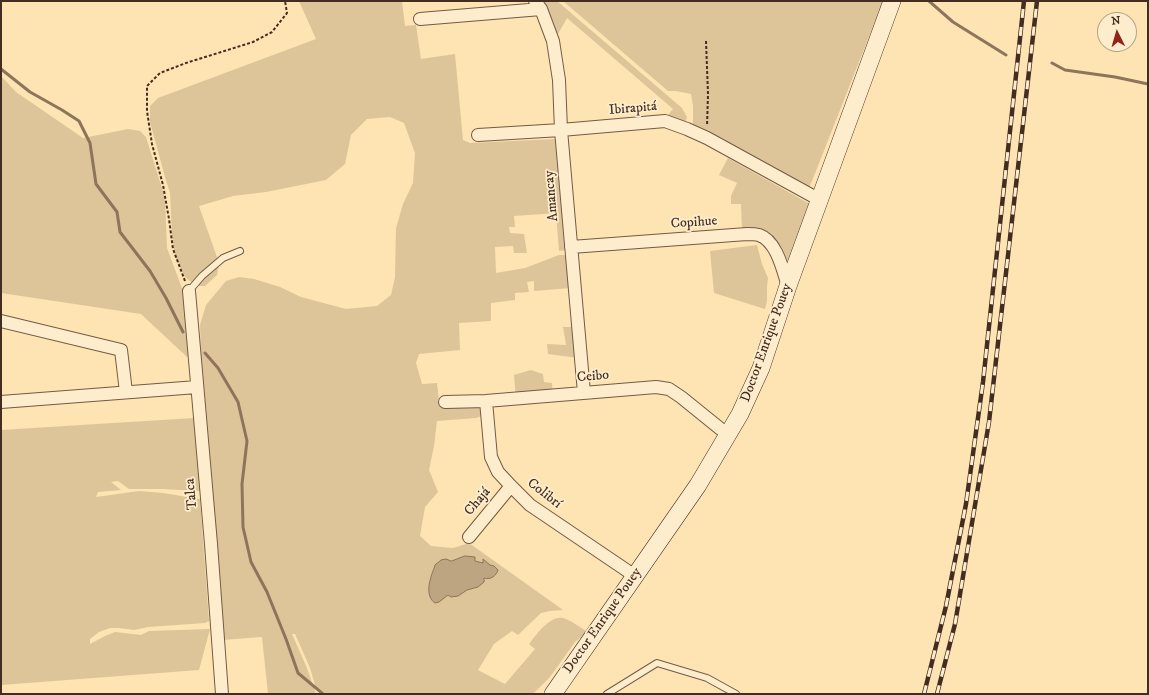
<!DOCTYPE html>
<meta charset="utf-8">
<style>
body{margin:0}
#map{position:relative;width:1149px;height:695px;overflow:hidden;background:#fde4b2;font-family:"IM FELL DW Pica",serif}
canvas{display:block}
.frame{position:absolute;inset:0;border:2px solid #442c21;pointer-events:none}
.north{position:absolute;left:1097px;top:12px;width:40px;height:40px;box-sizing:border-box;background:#feedcd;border:1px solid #b4a088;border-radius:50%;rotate:355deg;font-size:11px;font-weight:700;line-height:16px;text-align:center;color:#442c21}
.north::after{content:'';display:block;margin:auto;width:14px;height:18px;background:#8f2418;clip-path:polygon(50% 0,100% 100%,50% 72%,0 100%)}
</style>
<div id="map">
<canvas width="1149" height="695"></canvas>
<div class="frame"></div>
<div class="north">N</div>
</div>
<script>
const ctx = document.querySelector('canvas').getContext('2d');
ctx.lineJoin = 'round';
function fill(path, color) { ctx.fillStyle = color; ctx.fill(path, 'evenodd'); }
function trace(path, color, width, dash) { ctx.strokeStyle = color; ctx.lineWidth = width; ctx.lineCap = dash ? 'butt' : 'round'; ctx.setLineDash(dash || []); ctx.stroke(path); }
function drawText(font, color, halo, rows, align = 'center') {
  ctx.font = font + ' "IM FELL DW Pica",serif'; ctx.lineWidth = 3.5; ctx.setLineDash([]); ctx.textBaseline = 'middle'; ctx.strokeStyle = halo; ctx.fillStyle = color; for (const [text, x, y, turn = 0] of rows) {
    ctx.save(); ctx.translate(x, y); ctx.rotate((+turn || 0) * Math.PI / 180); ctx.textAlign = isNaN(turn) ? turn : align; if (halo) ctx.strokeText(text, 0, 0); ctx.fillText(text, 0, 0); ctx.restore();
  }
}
const green = new Path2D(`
 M 299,1 L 402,1 L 405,26 L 416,25 L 421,59 L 455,54 L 463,140 L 470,143 L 556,139 L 568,250 L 559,251 L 556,213 L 514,216 L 515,227 L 509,227 L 510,233 L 524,234 L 527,253 L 514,253 L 513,246 L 495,247 L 496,273 L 525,268 L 559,255 L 564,255 L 569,259 L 571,288 L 534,291 L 534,281 L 527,282 L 529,292 L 515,293 L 515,300 L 491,303 L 491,321 L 459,323 L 460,350 L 419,354 L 416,363 L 422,384 L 437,383 L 439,401 L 446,406 L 480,408 L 487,411 L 485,415 L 476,418 L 437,421 L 434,446 L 429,470 L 438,492 L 425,507 L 420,536 L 431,546 L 453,548 L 469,543 L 563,610 L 550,611 L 541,613 L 518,635 L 512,631 L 494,644 L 478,670 L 505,684 L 535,649 L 529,644 C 536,635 550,615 563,618 C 570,620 578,626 585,630 L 585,634 L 575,642 L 550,677 L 534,693 L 527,694 L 320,694 L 315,685 L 310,668 L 295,634 L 292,634 L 307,668 L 316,694 L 268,694 L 262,637 L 222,640 L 201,381 L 201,350 L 200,325 L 206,305 L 226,281 L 239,277 L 254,279 L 280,287 L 301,297 L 346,309 L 377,306 L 391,295 L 395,277 L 396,228 L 403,204 L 413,183 L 415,153 L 404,123 L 390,117 L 367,119 L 351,135 L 345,164 L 326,180 L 266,192 L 233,196 L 199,206 L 219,263 L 217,275 L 205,286 L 196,286 L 185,277 L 175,256 L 172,235 L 170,193 L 165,177 L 150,122 L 150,106 L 158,98 L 316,39 Z
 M 537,1 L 557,1 L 682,108 L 687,117 L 684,127 L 661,124 L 673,109 L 567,18 L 558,34 Z
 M 563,1 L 883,1 L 812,181 L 808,189 L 772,169 L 723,139 L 693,126 L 693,106 L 691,94 L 676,91 L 668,91 Z
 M 1,76 L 16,92 L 83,138 L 128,129 L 140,131 L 146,137 L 165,198 L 167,248 L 183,291 L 190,315 L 192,357 L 187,357 L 141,314 L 1,293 Z
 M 728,158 L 808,203 L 809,207 L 790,260 L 783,259 L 781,252 L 742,231 L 741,204 L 731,204 L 731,196 L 737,183 L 719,175 Z
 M 757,245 L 762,264 L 768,278 L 767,287 L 767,301 L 765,309 L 714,293 L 710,251 Z
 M 563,327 L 575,327 L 578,358 L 548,354 L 547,344 L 566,345 Z
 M 531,370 L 543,374 L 544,382 L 552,383 L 553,398 L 516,400 L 514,375 Z
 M 194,418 L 200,491 L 162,489 L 129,489 L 118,481 L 111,482 L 121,490 L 98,492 L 96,497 L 139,491 L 163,493 L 200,499 L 209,621 L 205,623 L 148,627 L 134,630 L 119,628 L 110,628 L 99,632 L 90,639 L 90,644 L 105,636 L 115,632 L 141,635 L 149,631 L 210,629 L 199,670 L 1,685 L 1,430 Z`);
const water = new Path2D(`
 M 465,556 L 475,557 L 475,561 L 483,563 L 483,559 L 490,565 L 494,566 L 498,570 C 496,576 491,580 484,578 L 484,582 L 478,587 L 467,590 L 458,596 L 451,597 L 448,595 L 439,602 L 435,603 C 427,598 428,586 431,577 C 432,572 434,570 435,565 L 441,560 L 446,559 L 451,561 Z`);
const stream = new Path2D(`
 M 929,1 L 953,22 L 1006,55
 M 1052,63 L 1065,70 L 1115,77 L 1148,84
 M 1,69 L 30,92 L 62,110 L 79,121 L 90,143 L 96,184 L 117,212 L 120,232 L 150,271 L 166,298 L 183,332
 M 205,353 L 218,368 L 238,402 L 247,441 L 242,484 L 243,527 L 251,562 L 267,592 L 286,639 L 298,673 L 323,694`);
const path = new Path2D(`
 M 706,41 L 708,94 L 707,126
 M 185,281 L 173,249 L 169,219 L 163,185 L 152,144 L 147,111 L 147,86 L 160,73 L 186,63 L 253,42 L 272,32 L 287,13 L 285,1`);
const lane = new Path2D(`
 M 189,291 L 202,276 L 223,258 L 240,251
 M 607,694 L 657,663 L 707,678 L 736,694`);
const street = new Path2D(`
 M 535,1 L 541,9 L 553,41 L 559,80 L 561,130 L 584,393
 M 420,19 L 541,9
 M 478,135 L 561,130 L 665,121 L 687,129 L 707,138 L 820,200
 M 571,247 L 747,234 C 750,234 755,234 759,235 C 777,241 783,271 788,286
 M 189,291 L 211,544 L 222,694
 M 1,321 L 121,350 L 126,392
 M 486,401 L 491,457 L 498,472 L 511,486 L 530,505 L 635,576
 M 1,402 L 197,387
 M 445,402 L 486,401 L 656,387 L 669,389 L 681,397 L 728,435
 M 469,537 L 511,486`);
const secondary = new Path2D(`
 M 553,694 L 698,485 L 740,414 L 761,368 L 788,286 L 892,1`);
const rail = new Path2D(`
 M 924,694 L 946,606 L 966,504 L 983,382 L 1024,1
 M 937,694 L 955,624 L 989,422 L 1037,1`);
const streetNames = [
 ["Ibirapitá",633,109,-5],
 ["Amancay",552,196,-95],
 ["Copihue",694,223,-4],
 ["Doctor Enrique Pouey",767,343,-70],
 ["Ceibo",593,377,-5],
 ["Talca",192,494,-95],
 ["Colibrí",544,494,38],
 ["Chajá",478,502,-50],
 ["Doctor Enrique Pouey",603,621,-55]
];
fill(green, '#dec599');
fill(water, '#bea581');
trace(water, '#8d755b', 1);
trace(stream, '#8d755b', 3);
trace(lane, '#725a45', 8);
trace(street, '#725a45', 14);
trace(secondary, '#442c21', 18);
trace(path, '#442c21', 2, [3, 2]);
trace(lane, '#feedcd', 6);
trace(street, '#feedcd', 12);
trace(secondary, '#feedcd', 17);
trace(rail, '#442c21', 4.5);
trace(rail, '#feedcd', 3, [9]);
drawText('14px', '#442c21', '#feedcd', streetNames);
</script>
